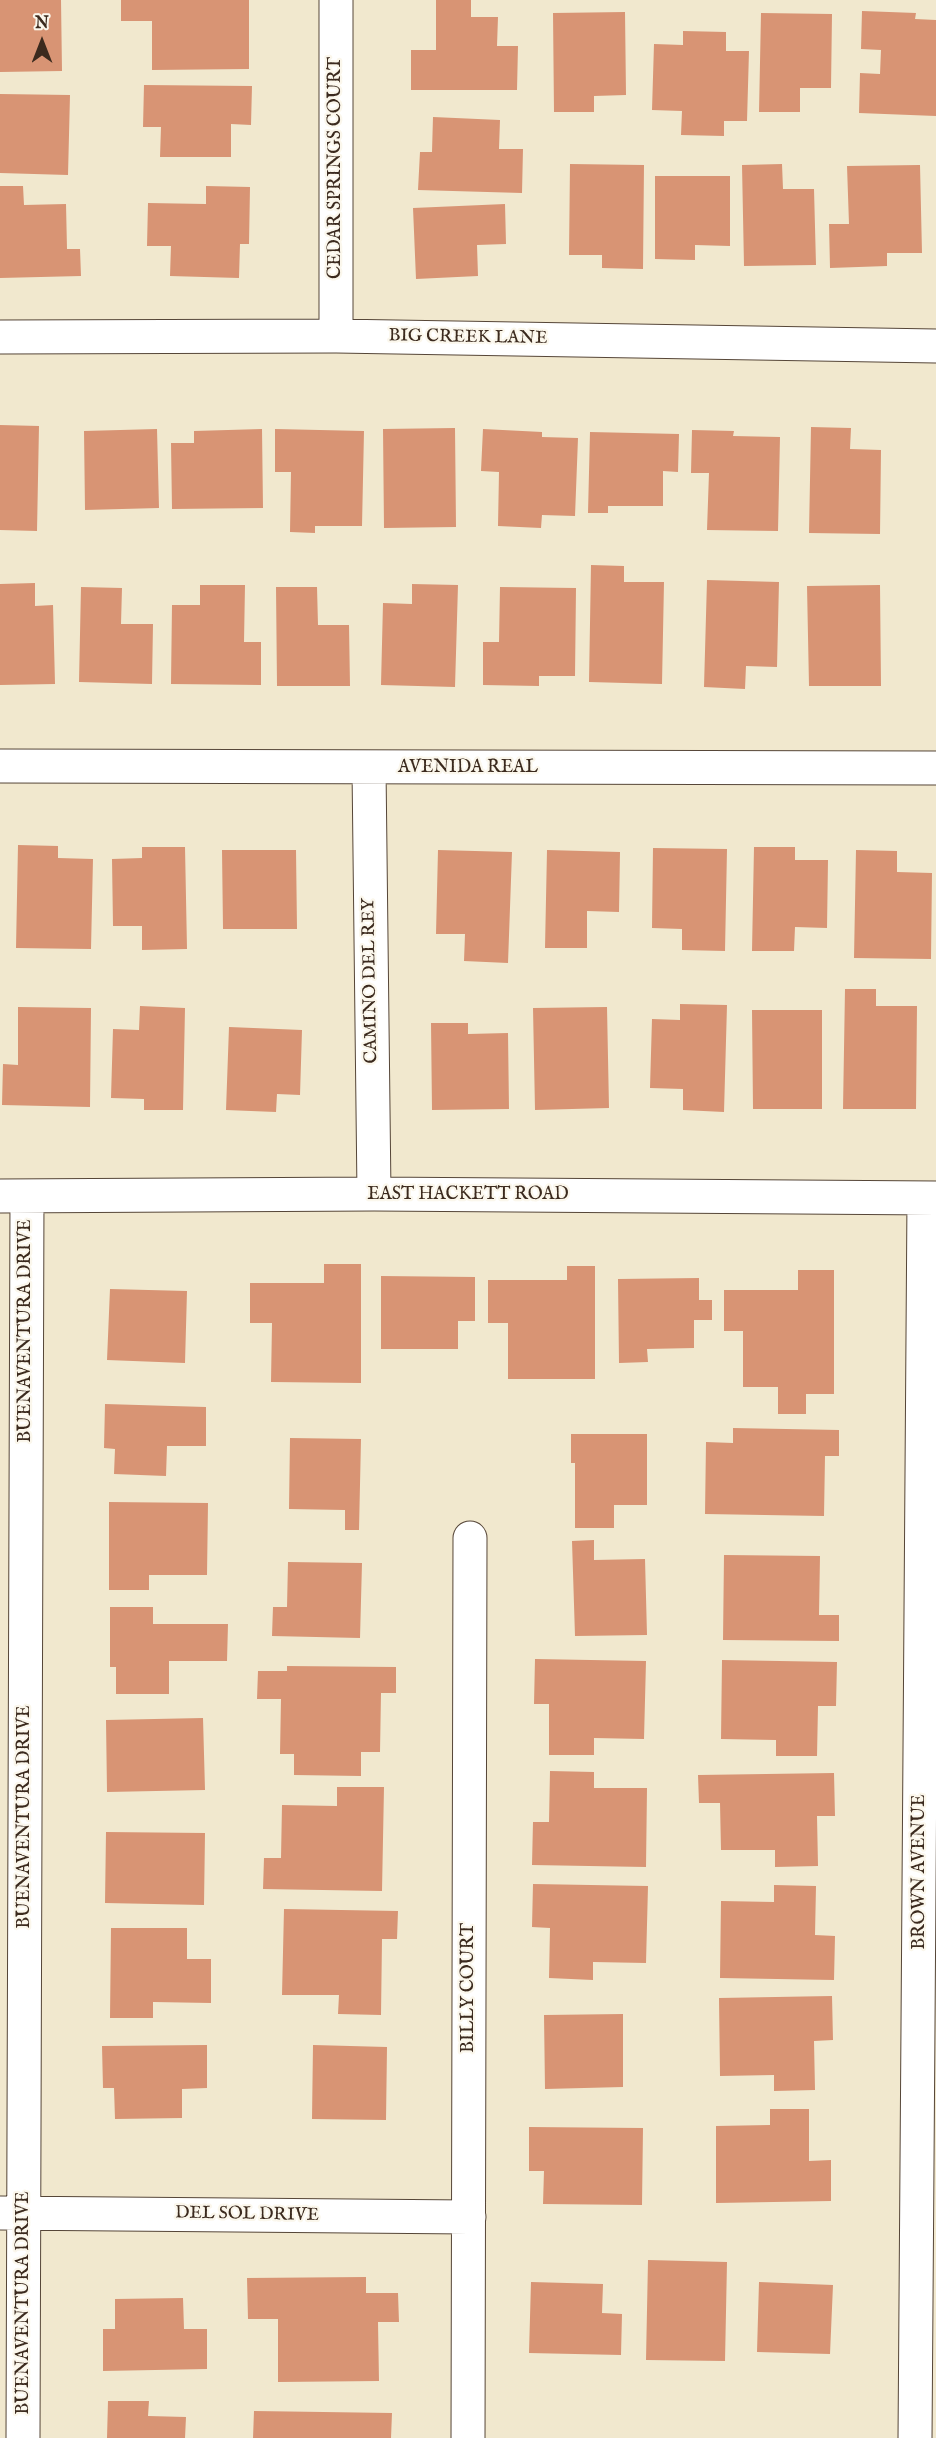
<!DOCTYPE html>
<style>
body{margin:0}
#map{position:relative;width:936px;height:2438px;overflow:hidden;background:#f1e8ce;font-family:"IM FELL English",serif}
canvas{display:block}
.north{position:absolute;left:12px;top:12px;width:60px;height:60px;-webkit-text-stroke:4px #fbf7ec;paint-order:stroke;rotate:0deg;font-size:16px;font-weight:700;line-height:24px;text-align:center;color:#3b2a1e}
.north::after{content:'';display:block;margin:auto;width:21px;height:27px;background:#3b2a1e;clip-path:polygon(50% 0,100% 100%,50% 72%,0 100%)}
</style>
<div id="map">
<canvas width="936" height="2438"></canvas>
<div class="north">N</div>
</div>
<script>
const ctx = document.querySelector('canvas').getContext('2d');
ctx.lineJoin = 'round';
function fill(path, color) { ctx.fillStyle = color; ctx.fill(path, 'evenodd'); }
function trace(path, color, width, dash) { ctx.strokeStyle = color; ctx.lineWidth = width; ctx.lineCap = dash ? 'butt' : 'round'; ctx.setLineDash(dash || []); ctx.stroke(path); }
function drawText(font, color, halo, rows, align = 'center') {
  ctx.font = font + ' "IM FELL English",serif'; ctx.lineWidth = 4.5; ctx.setLineDash([]); ctx.textBaseline = 'middle'; ctx.strokeStyle = halo; ctx.fillStyle = color; for (const [text, x, y, turn = 0] of rows) {
    ctx.save(); ctx.translate(x, y); ctx.rotate((+turn || 0) * Math.PI / 180); ctx.textAlign = isNaN(turn) ? turn : align; if (halo) ctx.strokeText(text, 0, 0); ctx.fillText(text, 0, 0); ctx.restore();
  }
}
const building = new Path2D(`
 M 0,0 L 61,0 L 62,71 L 0,72 Z
 M 121,0 L 249,0 L 249,69 L 152,70 L 152,21 L 121,21 Z
 M 436,0 L 471,0 L 471,17 L 498,17 L 497,46 L 518,46 L 517,90 L 411,90 L 411,50 L 436,50 Z
 M 862,11 L 916,13 L 915,19 L 936,20 L 936,116 L 859,113 L 860,73 L 880,74 L 881,50 L 861,49 Z
 M 625,12 L 626,95 L 594,96 L 594,112 L 554,112 L 553,13 Z
 M 761,13 L 832,14 L 831,88 L 800,88 L 800,112 L 759,112 Z
 M 683,31 L 726,32 L 726,51 L 749,51 L 747,121 L 724,121 L 724,136 L 681,135 L 682,111 L 652,110 L 654,44 L 683,45 Z
 M 144,85 L 252,86 L 251,125 L 231,124 L 231,157 L 160,157 L 161,127 L 143,127 Z
 M 0,94 L 70,95 L 68,175 L 0,173 Z
 M 433,117 L 500,120 L 499,149 L 523,149 L 522,193 L 418,190 L 420,152 L 432,152 Z
 M 570,164 L 644,165 L 643,269 L 602,268 L 602,255 L 569,255 Z
 M 782,164 L 783,189 L 814,189 L 816,265 L 744,266 L 742,165 Z
 M 920,165 L 922,253 L 887,253 L 887,266 L 830,268 L 829,224 L 849,224 L 847,166 Z
 M 655,176 L 730,176 L 730,246 L 695,245 L 695,260 L 655,259 Z
 M 0,186 L 23,186 L 24,205 L 66,204 L 67,249 L 80,249 L 81,276 L 0,278 Z
 M 206,186 L 250,187 L 249,244 L 240,244 L 239,278 L 170,276 L 171,246 L 147,246 L 148,203 L 206,204 Z
 M 505,204 L 506,244 L 477,245 L 478,276 L 416,279 L 413,208 Z
 M 0,425 L 39,426 L 37,531 L 0,530 Z
 M 811,427 L 851,428 L 850,449 L 881,450 L 880,534 L 809,533 Z
 M 455,428 L 456,527 L 384,528 L 383,429 Z
 M 157,429 L 159,508 L 85,510 L 84,431 Z
 M 262,429 L 263,508 L 172,509 L 171,443 L 194,443 L 194,431 Z
 M 275,429 L 364,431 L 362,526 L 315,526 L 315,533 L 290,532 L 291,472 L 275,472 Z
 M 483,429 L 542,432 L 542,437 L 578,438 L 575,516 L 542,515 L 541,528 L 498,526 L 499,472 L 481,471 Z
 M 692,430 L 734,431 L 733,436 L 780,437 L 778,531 L 707,530 L 709,473 L 691,473 Z
 M 590,432 L 679,434 L 678,472 L 663,471 L 663,506 L 608,506 L 608,513 L 588,513 Z
 M 591,565 L 624,566 L 624,582 L 664,582 L 662,684 L 589,682 Z
 M 707,580 L 779,582 L 777,667 L 746,666 L 745,689 L 704,687 Z
 M 35,583 L 35,606 L 53,605 L 55,684 L 0,685 L 0,584 Z
 M 412,584 L 458,585 L 455,687 L 381,685 L 383,603 L 412,604 Z
 M 200,585 L 245,585 L 244,642 L 261,642 L 261,685 L 171,684 L 172,605 L 200,605 Z
 M 880,585 L 881,686 L 809,686 L 807,586 Z
 M 81,587 L 122,588 L 121,624 L 153,624 L 152,684 L 79,682 Z
 M 276,587 L 317,587 L 318,625 L 349,625 L 350,686 L 277,686 Z
 M 500,587 L 576,588 L 575,676 L 539,676 L 539,686 L 483,685 L 483,642 L 499,642 Z
 M 18,845 L 58,846 L 58,858 L 93,859 L 91,949 L 16,948 Z
 M 142,847 L 185,847 L 187,949 L 142,950 L 142,926 L 113,926 L 112,859 L 142,858 Z
 M 754,847 L 795,847 L 795,860 L 828,860 L 827,928 L 795,927 L 794,951 L 752,951 Z
 M 653,848 L 727,849 L 725,951 L 682,950 L 682,929 L 652,928 Z
 M 222,850 L 296,850 L 297,929 L 223,929 Z
 M 438,850 L 512,852 L 508,963 L 464,961 L 465,934 L 436,934 Z
 M 547,850 L 620,852 L 619,912 L 587,911 L 587,948 L 545,948 Z
 M 856,850 L 897,851 L 897,872 L 932,873 L 931,959 L 854,958 Z
 M 845,989 L 876,989 L 876,1006 L 917,1006 L 916,1109 L 843,1109 Z
 M 680,1004 L 727,1005 L 724,1112 L 683,1110 L 683,1089 L 650,1088 L 652,1019 L 680,1020 Z
 M 140,1006 L 185,1008 L 183,1110 L 144,1110 L 144,1099 L 111,1098 L 113,1029 L 139,1030 Z
 M 18,1007 L 91,1008 L 90,1107 L 2,1105 L 3,1064 L 18,1065 Z
 M 607,1007 L 609,1108 L 535,1110 L 533,1008 Z
 M 752,1010 L 822,1010 L 822,1109 L 753,1109 Z
 M 431,1023 L 468,1023 L 468,1034 L 508,1033 L 509,1109 L 432,1110 Z
 M 229,1027 L 302,1030 L 300,1095 L 277,1094 L 276,1112 L 226,1110 Z
 M 324,1264 L 361,1264 L 361,1383 L 271,1382 L 272,1323 L 250,1323 L 250,1283 L 324,1283 Z
 M 567,1266 L 595,1266 L 595,1379 L 508,1379 L 508,1323 L 488,1323 L 488,1280 L 567,1280 Z
 M 798,1270 L 834,1270 L 834,1394 L 806,1394 L 806,1414 L 778,1414 L 778,1387 L 743,1387 L 743,1331 L 724,1331 L 724,1290 L 798,1290 Z
 M 381,1276 L 475,1277 L 475,1321 L 458,1321 L 458,1349 L 381,1349 Z
 M 699,1278 L 699,1300 L 712,1300 L 712,1320 L 694,1320 L 694,1348 L 647,1349 L 648,1362 L 619,1363 L 618,1279 Z
 M 110,1289 L 187,1291 L 185,1363 L 107,1360 Z
 M 105,1404 L 206,1407 L 206,1446 L 167,1446 L 166,1476 L 114,1474 L 115,1449 L 104,1448 Z
 M 733,1428 L 839,1430 L 839,1456 L 825,1456 L 824,1516 L 705,1514 L 706,1442 L 733,1443 Z
 M 571,1434 L 647,1434 L 647,1505 L 614,1505 L 614,1528 L 575,1528 L 575,1463 L 571,1463 Z
 M 290,1438 L 361,1439 L 359,1530 L 345,1530 L 345,1510 L 289,1509 Z
 M 109,1502 L 208,1503 L 207,1575 L 149,1575 L 149,1590 L 109,1590 Z
 M 594,1540 L 594,1560 L 645,1559 L 647,1635 L 575,1636 L 572,1541 Z
 M 724,1555 L 820,1556 L 819,1615 L 839,1615 L 839,1641 L 723,1640 Z
 M 288,1562 L 362,1563 L 360,1638 L 272,1636 L 273,1607 L 287,1607 Z
 M 110,1607 L 153,1607 L 153,1624 L 228,1624 L 227,1661 L 169,1661 L 169,1694 L 116,1694 L 116,1667 L 110,1667 Z
 M 535,1659 L 646,1661 L 644,1739 L 594,1738 L 594,1755 L 549,1755 L 549,1704 L 534,1704 Z
 M 722,1660 L 837,1662 L 836,1706 L 818,1706 L 817,1756 L 776,1756 L 776,1740 L 721,1739 Z
 M 287,1666 L 396,1667 L 396,1693 L 381,1693 L 380,1752 L 361,1752 L 361,1776 L 294,1775 L 294,1754 L 280,1754 L 281,1699 L 257,1699 L 258,1671 L 287,1671 Z
 M 203,1718 L 205,1790 L 107,1792 L 106,1720 Z
 M 550,1771 L 594,1772 L 594,1788 L 647,1788 L 646,1867 L 532,1865 L 533,1822 L 549,1822 Z
 M 834,1773 L 835,1816 L 817,1816 L 818,1866 L 775,1867 L 775,1850 L 721,1850 L 720,1803 L 699,1803 L 698,1775 Z
 M 337,1787 L 384,1787 L 382,1891 L 263,1889 L 264,1858 L 281,1858 L 282,1805 L 337,1806 Z
 M 106,1832 L 205,1833 L 204,1905 L 105,1903 Z
 M 533,1884 L 648,1886 L 646,1963 L 593,1962 L 593,1980 L 549,1978 L 550,1928 L 532,1927 Z
 M 774,1885 L 816,1886 L 815,1935 L 835,1936 L 834,1980 L 720,1978 L 721,1901 L 774,1902 Z
 M 284,1909 L 398,1911 L 397,1939 L 382,1939 L 381,2015 L 338,2014 L 339,1995 L 282,1995 Z
 M 111,1928 L 187,1928 L 187,1959 L 211,1959 L 211,2003 L 153,2002 L 153,2018 L 110,2018 Z
 M 832,1996 L 833,2040 L 814,2041 L 815,2090 L 774,2091 L 774,2075 L 720,2076 L 719,1998 Z
 M 623,2014 L 623,2087 L 545,2089 L 544,2015 Z
 M 207,2045 L 207,2088 L 182,2089 L 182,2118 L 115,2119 L 114,2088 L 103,2088 L 102,2046 Z
 M 313,2045 L 387,2047 L 386,2120 L 312,2119 Z
 M 770,2109 L 809,2109 L 809,2161 L 831,2160 L 831,2201 L 716,2203 L 716,2126 L 770,2125 Z
 M 529,2127 L 643,2128 L 642,2205 L 543,2204 L 544,2171 L 529,2171 Z
 M 648,2260 L 727,2262 L 725,2361 L 646,2360 Z
 M 366,2277 L 366,2293 L 398,2293 L 399,2322 L 378,2322 L 379,2381 L 278,2382 L 278,2319 L 248,2319 L 247,2278 Z
 M 531,2282 L 603,2284 L 602,2313 L 622,2314 L 621,2355 L 529,2353 Z
 M 759,2282 L 833,2285 L 830,2354 L 757,2352 Z
 M 183,2298 L 184,2329 L 207,2329 L 207,2369 L 103,2371 L 103,2329 L 115,2329 L 115,2299 Z
 M 108,2401 L 149,2401 L 148,2416 L 186,2417 L 185,2438 L 107,2438 Z
 M 254,2411 L 392,2413 L 391,2438 L 253,2438 Z`);
const minor = new Path2D(`
 M 336,336 L 336,0
 M 0,337 L 336,336 L 936,346
 M 0,766 L 936,768
 M 369,768 L 374,1194
 M 0,1196 L 374,1194 L 936,1198
 M 0,2213 L 469,2217
 M 23,2438 L 27,1196
 M 468,2438 L 470,1538
 M 915,2438 L 924,1198`);
const streetNames = [
 ["CEDAR SPRINGS COURT",336,168,-90],
 ["BIG CREEK LANE",468,338,1],
 ["AVENIDA REAL",468,768],
 ["CAMINO DEL REY",371,981,-91],
 ["EAST HACKETT ROAD",468,1195],
 ["BUENAVENTURA DRIVE",26,1331,-90],
 ["BUENAVENTURA DRIVE",25,1817,-90],
 ["BROWN AVENUE",920,1872,-90],
 ["BILLY COURT",469,1988,-90],
 ["DEL SOL DRIVE",247,2215,1],
 ["BUENAVENTURA DRIVE",24,2303,-90]
];
fill(building, '#d89474');
trace(minor, '#564638', 35);
trace(minor, '#fff', 33);
drawText('18px', '#3b2a1e', '#fbf7ec', streetNames);
</script>
